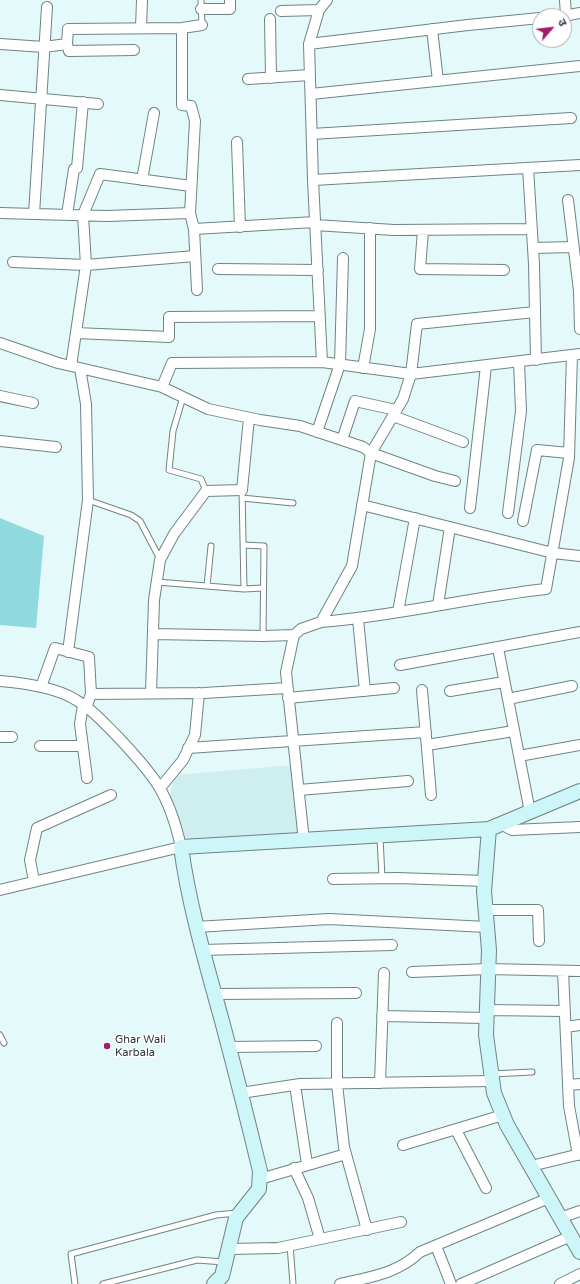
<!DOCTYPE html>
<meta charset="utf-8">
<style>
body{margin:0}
#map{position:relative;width:580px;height:1284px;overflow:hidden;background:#e4f9fa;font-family:"Varela Round","Noto Sans Devanagari",sans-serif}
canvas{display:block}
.north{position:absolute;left:532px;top:8px;width:40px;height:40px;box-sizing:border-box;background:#fff;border:1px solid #abafaf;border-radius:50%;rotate:62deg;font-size:11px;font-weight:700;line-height:16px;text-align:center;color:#2e3637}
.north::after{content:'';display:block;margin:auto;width:14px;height:18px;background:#a01b6a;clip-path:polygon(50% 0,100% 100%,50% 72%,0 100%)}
</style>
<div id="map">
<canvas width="580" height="1284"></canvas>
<div class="north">उ</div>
</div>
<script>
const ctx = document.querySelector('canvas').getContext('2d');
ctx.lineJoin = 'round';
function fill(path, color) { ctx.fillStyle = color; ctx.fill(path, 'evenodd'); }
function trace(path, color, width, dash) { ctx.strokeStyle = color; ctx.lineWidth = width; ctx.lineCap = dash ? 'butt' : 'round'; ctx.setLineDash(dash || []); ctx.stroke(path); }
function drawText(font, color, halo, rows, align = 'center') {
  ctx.font = font + ' "Varela Round",sans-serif'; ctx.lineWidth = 3; ctx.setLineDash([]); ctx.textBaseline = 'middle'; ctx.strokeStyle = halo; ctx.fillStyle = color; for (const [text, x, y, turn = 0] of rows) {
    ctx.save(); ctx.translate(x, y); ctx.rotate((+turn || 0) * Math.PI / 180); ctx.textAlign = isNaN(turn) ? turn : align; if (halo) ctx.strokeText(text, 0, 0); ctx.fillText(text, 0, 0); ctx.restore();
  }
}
const built = new Path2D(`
 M 293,765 L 300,836 L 191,841 L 184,836 L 170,794 L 175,775 Z`);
const green = new Path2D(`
 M 0,518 L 44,536 L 36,628 L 0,625 Z`);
const lane = new Path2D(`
 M 201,0 L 202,25
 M 183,397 L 173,431 L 169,470 L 201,479 L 206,491
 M 242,490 L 244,589
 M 242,498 L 293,503
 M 88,500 L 131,515 L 140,521 L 160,559
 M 243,545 L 264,546 L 263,636
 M 157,582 L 244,589 L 263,588
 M 207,586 L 211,546
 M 380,837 L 382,878
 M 0,1035 L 4,1043
 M 492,1074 L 532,1072
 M 290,1245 L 293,1284
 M 75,1284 L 71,1254 L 216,1215 L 237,1213
 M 103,1284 L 197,1260 L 224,1262`);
const street = new Path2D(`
 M 565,0 L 566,16
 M 201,9 L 230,9 L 230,0
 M 281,11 L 319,10
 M 564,16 L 580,13
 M 270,19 L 271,78
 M 141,28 L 142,0
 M 182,28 L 182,105 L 191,106 L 195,121 L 190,213 L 194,229 L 197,290
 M 432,29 L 438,81
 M 0,44 L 44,47 L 67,44 L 68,29 L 182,28 L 202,25
 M 67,44 L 69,51 L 134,50
 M 309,44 L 468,25 L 540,18
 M 248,79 L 310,75
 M 311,94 L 580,66
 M 0,95 L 98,104
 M 312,134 L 571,118
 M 237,142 L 240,227
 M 528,168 L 534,264 L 536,360
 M 142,180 L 154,113
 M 313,180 L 580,165
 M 568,200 L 579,291 L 580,329
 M 0,213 L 107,216 L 190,213
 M 34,214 L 47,7
 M 67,215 L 74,169 L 77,168 L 83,102
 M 315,225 L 394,230 L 532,229
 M 194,229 L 315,222
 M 423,230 L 420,269 L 504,270
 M 533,248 L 573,247
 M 13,262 L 86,265 L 195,256
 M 218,269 L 318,270
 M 76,333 L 169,337 L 169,317 L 320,316
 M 0,343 L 58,363 L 162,387 L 208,409 L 260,420 L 300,426 L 363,447 L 371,453 L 435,476 L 455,481
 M 322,362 L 313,180 L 309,44 L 319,10 L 327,0
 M 71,366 L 86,265 L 83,215 L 100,174 L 191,186
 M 363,368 L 370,329 L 370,228
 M 162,387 L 172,363 L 322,362 L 411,374 L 580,354
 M 0,396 L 33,403
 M 393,416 L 463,442
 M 317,432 L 340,364 L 343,258
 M 342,440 L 355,401 L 396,410
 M 0,441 L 56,447
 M 362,505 L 553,553 L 580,556
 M 470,508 L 486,366
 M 508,513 L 521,411 L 519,362
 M 523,521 L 537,450 L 569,453
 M 438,605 L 450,527
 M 398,612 L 415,518
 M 358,619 L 365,691
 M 321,622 C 397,616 471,597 546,589 L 569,458 L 572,355
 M 153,634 L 263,636 L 294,635
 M 498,648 L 530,812
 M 68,652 L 88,500 L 86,404 L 80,368
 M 400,665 L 580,632
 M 0,681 C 23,683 56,687 76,700 C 92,709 104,723 117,736 C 154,775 169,793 181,847 L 0,890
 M 41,687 L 55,648 L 89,657 L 91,694 L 86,708
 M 422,690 L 431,795
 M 450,691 L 504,682
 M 151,693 L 154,600 L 160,560 L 174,534 L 206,491 L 242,490 L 249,418
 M 91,694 L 204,693 L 287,688
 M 288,698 L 394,688
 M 508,699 L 572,686
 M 83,705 L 80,724 L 87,778
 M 0,737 L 12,737
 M 427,745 L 514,731
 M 40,746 L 83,746
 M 188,748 L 426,732
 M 519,756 L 580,745
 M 160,788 L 183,760 L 195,735 L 199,693
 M 299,790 L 408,781
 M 501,824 L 512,830 L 580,827
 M 304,841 L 286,672 L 294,635 L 301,629 L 321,622 L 352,566 L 371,453 L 403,399 L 411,374 L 417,324 L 535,312
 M 333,879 L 397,878 L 485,881
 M 34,881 L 30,860 L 37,828 L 111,795
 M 486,910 L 538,910 L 539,941
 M 196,927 L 329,919 L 487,927
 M 202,950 L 392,945
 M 563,971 L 569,1106 L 578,1155
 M 412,972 L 488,969 L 580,971
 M 214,994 L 356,993
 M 487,1010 L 565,1011
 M 382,1016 L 487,1018
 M 337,1023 L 337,1084 L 344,1147 L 367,1230
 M 566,1027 L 580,1025
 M 229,1047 L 316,1046
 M 380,1083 L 384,973
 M 295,1085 L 307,1164
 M 568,1085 L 580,1084
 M 241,1093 L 300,1084 L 492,1081
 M 456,1130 L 486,1188
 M 403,1145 L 503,1115
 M 531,1166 L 580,1154
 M 294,1168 L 308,1198 L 320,1239
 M 260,1179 L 346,1154
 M 560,1218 L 580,1211
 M 436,1246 L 451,1284
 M 229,1249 L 278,1248 L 401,1222
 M 340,1284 C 370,1277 397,1274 420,1252 L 549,1198
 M 461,1284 L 571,1236
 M 560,1284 L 580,1274`);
const secondary = new Path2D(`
 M 489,829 L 484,891 L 489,950 L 486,1035 L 494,1093 L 507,1125 L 580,1252
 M 214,1284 L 222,1276 L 236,1218 L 259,1189 L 260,1171 C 248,1121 235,1070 222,1021 C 206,963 189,906 181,847 L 489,829 L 580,791`);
const markers = [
 [107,1046,4,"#a01b6a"]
];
const poiNames = [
 ["Ghar Wali",115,1040],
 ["Karbala",115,1053]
];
fill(built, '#cfeeef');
fill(green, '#90dadf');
trace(lane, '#708384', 7);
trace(street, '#708384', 12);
trace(secondary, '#708384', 16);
trace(lane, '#fff', 5);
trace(street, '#fff', 10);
trace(secondary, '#ccf6f8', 14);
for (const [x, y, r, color] of markers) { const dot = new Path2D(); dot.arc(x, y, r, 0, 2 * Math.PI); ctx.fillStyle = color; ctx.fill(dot); trace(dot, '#fff', 1.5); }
drawText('11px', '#2e3637', '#fff', poiNames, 'left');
</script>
